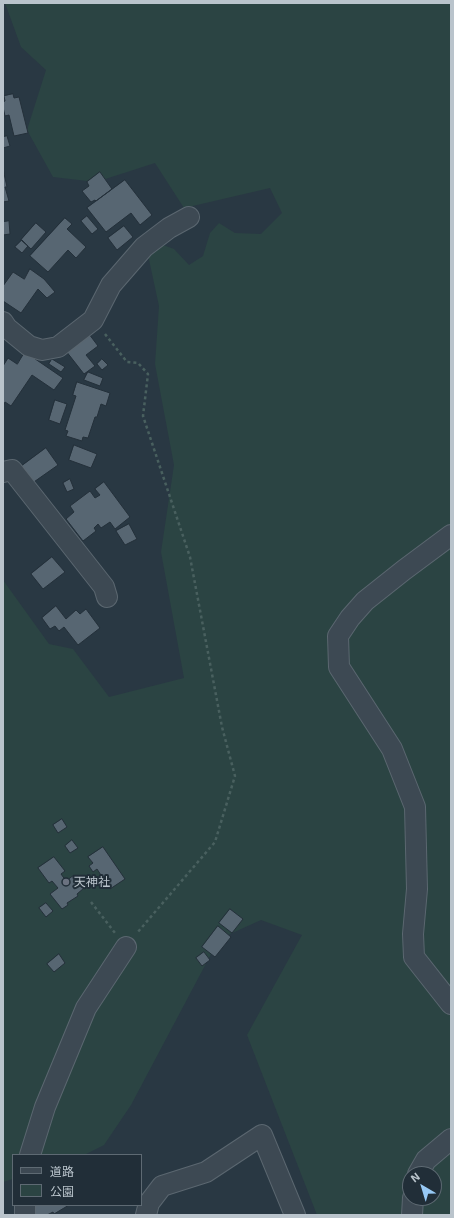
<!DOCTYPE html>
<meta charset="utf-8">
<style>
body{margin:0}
#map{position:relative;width:454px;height:1218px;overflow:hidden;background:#293843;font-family:"Exo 2","Noto Sans JP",sans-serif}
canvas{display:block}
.frame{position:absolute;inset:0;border:4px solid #bac4cc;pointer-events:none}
.legend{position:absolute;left:12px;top:1154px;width:130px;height:52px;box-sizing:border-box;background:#212e38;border:1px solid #5e6a73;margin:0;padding:5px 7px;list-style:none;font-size:12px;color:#bac4cc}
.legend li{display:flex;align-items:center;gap:8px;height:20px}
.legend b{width:20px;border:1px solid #5e6a73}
.north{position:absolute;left:402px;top:1166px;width:40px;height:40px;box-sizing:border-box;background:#212e38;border:1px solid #5e6a73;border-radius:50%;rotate:322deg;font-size:11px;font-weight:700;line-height:16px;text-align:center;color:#bac4cc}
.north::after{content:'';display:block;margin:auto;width:14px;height:18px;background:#97c9f5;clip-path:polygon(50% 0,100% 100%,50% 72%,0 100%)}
</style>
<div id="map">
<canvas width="454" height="1218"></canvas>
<div class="frame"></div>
<ul class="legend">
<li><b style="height:5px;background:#3d4953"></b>道路</li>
<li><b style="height:11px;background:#2b4443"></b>公園</li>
</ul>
<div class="north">N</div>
</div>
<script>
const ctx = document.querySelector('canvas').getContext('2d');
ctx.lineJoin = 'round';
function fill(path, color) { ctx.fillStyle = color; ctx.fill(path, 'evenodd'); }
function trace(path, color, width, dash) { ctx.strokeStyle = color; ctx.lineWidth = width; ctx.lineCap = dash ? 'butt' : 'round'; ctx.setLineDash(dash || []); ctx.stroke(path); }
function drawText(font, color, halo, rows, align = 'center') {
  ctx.font = font + ' "Exo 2","Noto Sans JP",sans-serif'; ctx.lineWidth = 4; ctx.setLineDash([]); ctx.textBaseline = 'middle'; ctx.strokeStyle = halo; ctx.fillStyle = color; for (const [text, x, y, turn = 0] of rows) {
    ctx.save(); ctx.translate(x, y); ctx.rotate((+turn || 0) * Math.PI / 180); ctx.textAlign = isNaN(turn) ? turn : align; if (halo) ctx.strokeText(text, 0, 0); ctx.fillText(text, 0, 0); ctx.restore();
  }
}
const green = new Path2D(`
 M 5,3 L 451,3 L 451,1215 L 317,1215 L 247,1035 L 302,935 L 261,920 L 219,939 L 131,1105 L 104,1145 L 84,1155 L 13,1155 L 13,1179 L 3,1182 L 3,580 L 49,644 L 73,649 L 109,697 L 184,678 L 161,552 L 174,465 L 155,364 L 159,306 L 148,255 L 160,244 L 174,249 L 189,265 L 203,256 L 210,233 L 219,223 L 235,233 L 261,234 L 282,213 L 270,188 L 184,208 L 155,163 L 96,182 L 53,177 L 27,130 L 46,70 L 21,47 ZM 410,1174 L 434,1174 L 434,1198 L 410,1198 Z`);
const building = new Path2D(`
 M 13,94 L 14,98 L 19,97 L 28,133 L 14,136 L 9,115 L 5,116 L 3,107 L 3,102 L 5,101 L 4,96 Z
 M 7,136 L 10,146 L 3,148 L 3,137 Z
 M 3,169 L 7,187 L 5,187 L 9,201 L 3,202 Z
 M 100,172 L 112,189 L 96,201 L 95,200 L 91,202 L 82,191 L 89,186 L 87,182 Z
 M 125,180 L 152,215 L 140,225 L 131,213 L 106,232 L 87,208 Z
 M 87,216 L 98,229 L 92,234 L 81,221 Z
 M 65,218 L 72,224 L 67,229 L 86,247 L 76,258 L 68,250 L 48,272 L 30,256 Z
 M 9,221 L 10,234 L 3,235 L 3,222 Z
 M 36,223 L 46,232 L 31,249 L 21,240 Z
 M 124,226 L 133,237 L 117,250 L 108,238 Z
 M 22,240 L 28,246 L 22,253 L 15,247 Z
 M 30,269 L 44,279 L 55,292 L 47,298 L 38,289 L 21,313 L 3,301 L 3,286 L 13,272 L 24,279 Z
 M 89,334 L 98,346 L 86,355 L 95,366 L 84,374 L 66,351 Z
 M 25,352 L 63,378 L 54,390 L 32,375 L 11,406 L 5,402 L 3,406 L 3,366 L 8,358 L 17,364 Z
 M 52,359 L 65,367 L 61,372 L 49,364 Z
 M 102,359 L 108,365 L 102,370 L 97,364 Z
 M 88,372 L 103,378 L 100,386 L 84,380 Z
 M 77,382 L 110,393 L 106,406 L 101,404 L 97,417 L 95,417 L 88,438 L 83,437 L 82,441 L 66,436 L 68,431 L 65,430 L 76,396 L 73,395 Z
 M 55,400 L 67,404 L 60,424 L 49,420 Z
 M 74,445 L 97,454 L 91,468 L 69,460 Z
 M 46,448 L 58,465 L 31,484 L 19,468 Z
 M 70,479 L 74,489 L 67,492 L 63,483 Z
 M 104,482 L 130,517 L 115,529 L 110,522 L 101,528 L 98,524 L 94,528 L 96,531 L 83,541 L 66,519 L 74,512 L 70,506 L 90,491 L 95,498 L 100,495 L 95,489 Z
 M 129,524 L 137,539 L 125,545 L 116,531 Z
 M 52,557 L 65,572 L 43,589 L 31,574 Z
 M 56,606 L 66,619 L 76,610 L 80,614 L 86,609 L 100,628 L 78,645 L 64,627 L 59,631 L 55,626 L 50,629 L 42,618 Z
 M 62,819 L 67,827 L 58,833 L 53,825 Z
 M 72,840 L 78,848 L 70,853 L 65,846 Z
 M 103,847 L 125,879 L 110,889 L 97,869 L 93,872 L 89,866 L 93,863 L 88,857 Z
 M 54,857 L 65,871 L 61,874 L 66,881 L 74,875 L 84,888 L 77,894 L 78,896 L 67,903 L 68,905 L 62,909 L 50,894 L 58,888 L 52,881 L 49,883 L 38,868 Z
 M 46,903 L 53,911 L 46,917 L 39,908 Z
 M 230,909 L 243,919 L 232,933 L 219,923 Z
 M 218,926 L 231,937 L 215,957 L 202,947 Z
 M 204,952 L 210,960 L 202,966 L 196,958 Z
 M 59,954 L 65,963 L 54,972 L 47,964 Z
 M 33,1205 L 69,1205 L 54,1214 L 53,1212 L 47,1215 L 35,1215 Z`);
const path = new Path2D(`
 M 105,334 L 127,362 L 138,363 L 148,374 L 143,416 L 190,557 L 222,727 L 235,776 L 215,842 L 137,933
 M 91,902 L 115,933`);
const minor = new Path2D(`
 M 3,322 L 7,328 L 29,346 L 42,350 L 58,347 L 93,320 L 111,285 L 144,247 L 169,228 L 189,217
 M 3,472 L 12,470 L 104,587 L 107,597
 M 451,535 L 404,570 L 365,601 L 350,618 L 338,636 L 339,667 L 392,749 L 415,807 L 417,889 L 413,934 L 414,957 L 451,1004
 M 30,1155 L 45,1107 L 86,1008 L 126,947
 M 418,1174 L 426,1160 L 451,1139
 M 25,1205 L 25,1215
 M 146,1215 L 149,1203 L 162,1186 L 206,1172 L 262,1135 L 295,1215
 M 412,1215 L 413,1198`);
const markers = [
 [66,882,4,"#6b7280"]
];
const poiNames = [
 ["天神社",74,882]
];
fill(green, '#2b4443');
fill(building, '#576672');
trace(building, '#24303a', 1);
trace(minor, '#5b6770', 22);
trace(path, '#49605f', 2.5, [3, 3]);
trace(minor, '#3d4953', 20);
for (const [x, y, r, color] of markers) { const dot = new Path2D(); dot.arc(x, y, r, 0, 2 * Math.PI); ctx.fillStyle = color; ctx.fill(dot); trace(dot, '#212e38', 1.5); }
drawText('12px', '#bac4cc', '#212e38', poiNames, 'left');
</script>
